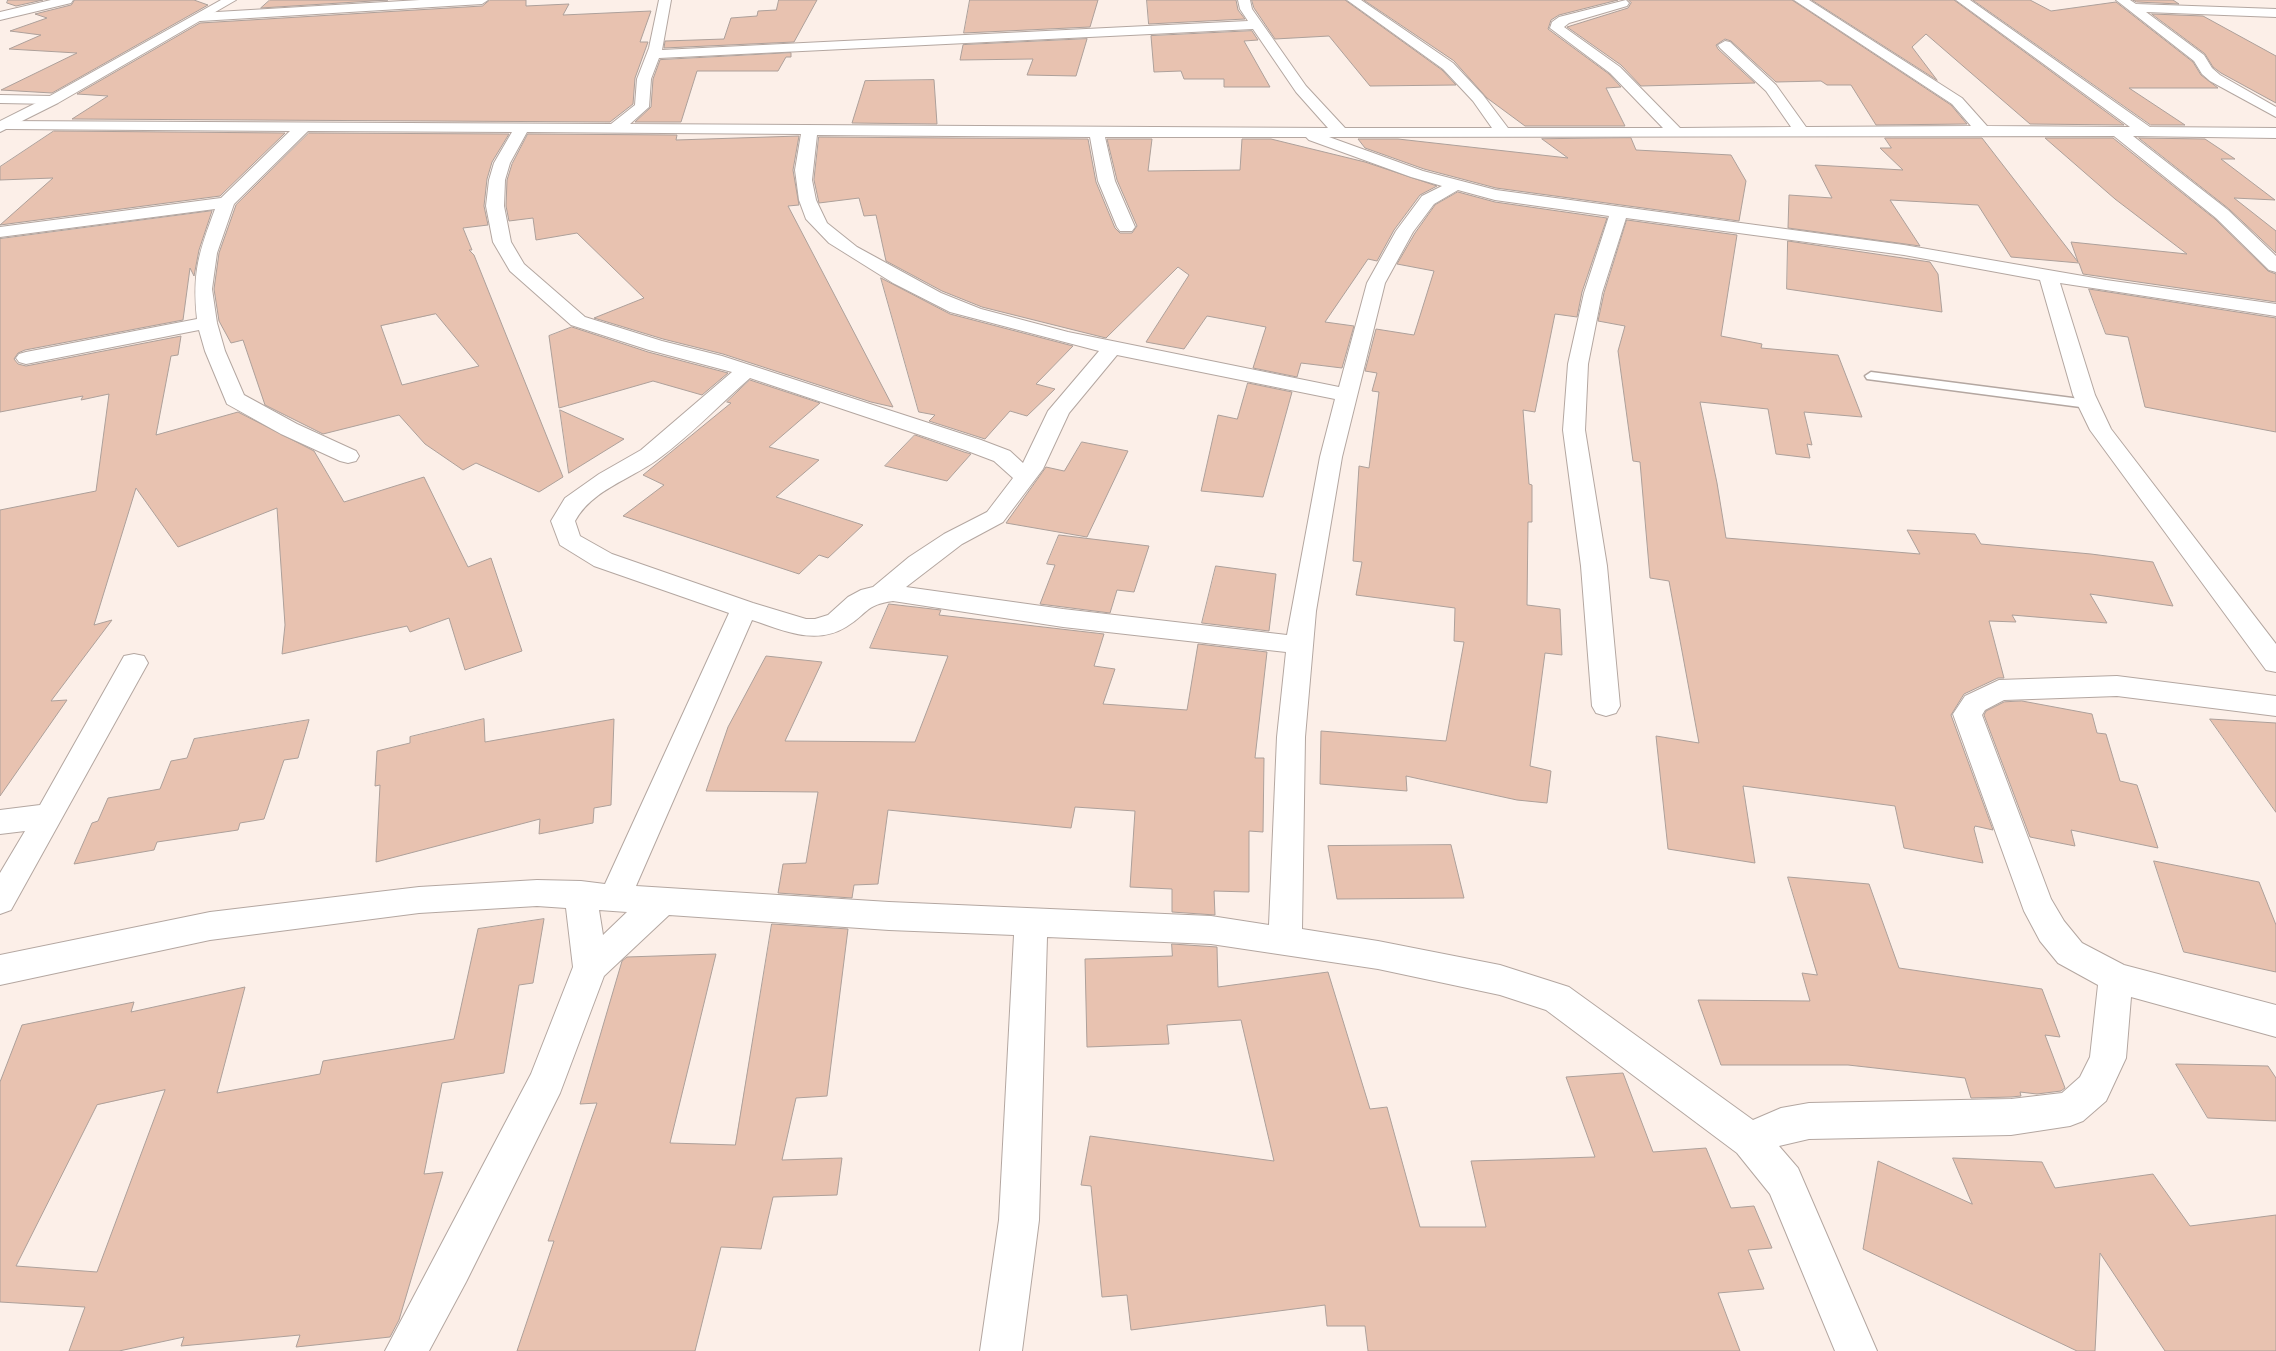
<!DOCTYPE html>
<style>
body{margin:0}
canvas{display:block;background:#fcefe8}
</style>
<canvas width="2276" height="1351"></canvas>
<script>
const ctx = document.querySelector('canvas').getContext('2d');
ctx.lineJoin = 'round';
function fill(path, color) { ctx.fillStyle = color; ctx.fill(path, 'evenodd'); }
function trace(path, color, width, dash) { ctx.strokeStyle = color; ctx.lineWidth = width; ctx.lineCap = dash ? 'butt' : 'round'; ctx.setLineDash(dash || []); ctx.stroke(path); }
const building = new Path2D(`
 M 8,0 L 43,0 L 16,6 L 7,3 Z
 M 75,0 L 194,0 L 208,5 L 52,93 L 1,90 L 77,53 L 9,49 L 41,35 L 10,31 L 47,18 L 35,14 L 71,5 Z
 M 270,0 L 388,0 L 261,8 Z
 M 490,0 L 526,0 L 526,6 L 569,4 L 563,15 L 651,11 L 640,42 L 648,42 L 635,78 L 633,104 L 610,122 L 72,119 L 108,96 L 77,94 L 200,23 L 482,6 Z
 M 779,0 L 817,0 L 794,42 L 664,48 L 665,41 L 724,39 L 731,18 L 757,16 L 758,11 L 776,10 Z
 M 970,0 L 1098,0 L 1090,27 L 964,33 Z
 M 1147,0 L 1236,0 L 1238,10 L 1245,19 L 1149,24 Z
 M 1252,0 L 1345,0 L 1442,70 L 1456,85 L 1370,86 L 1329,36 L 1275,39 L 1254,8 Z
 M 1364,0 L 1618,0 L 1559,15 L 1551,20 L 1548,29 L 1609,74 L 1621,87 L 1606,88 L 1625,126 L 1525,126 L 1487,98 L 1454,61 Z
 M 1629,0 L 1792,0 L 1951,105 L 1967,124 L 1876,125 L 1851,85 L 1827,85 L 1821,81 L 1776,82 L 1731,41 L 1725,39 L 1716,45 L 1718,49 L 1755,83 L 1641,86 L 1621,65 L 1567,27 L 1628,8 L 1631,3 Z
 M 1812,0 L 1954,0 L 2124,125 L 2030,124 L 1926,34 L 1912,47 L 1937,80 Z
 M 1973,0 L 2030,0 L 2051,11 L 2116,2 L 2193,62 L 2201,75 L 2218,88 L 2129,88 L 2185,125 L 2151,125 Z
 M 2133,0 L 2173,0 L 2179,4 L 2137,2 Z
 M 2152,14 L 2203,16 L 2276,56 L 2276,103 L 2221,73 L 2213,67 L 2205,54 Z
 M 1252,31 L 1258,40 L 1244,41 L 1270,87 L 1224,87 L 1224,79 L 1184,79 L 1181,71 L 1154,72 L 1151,36 Z
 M 1087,39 L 1076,76 L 1027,75 L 1033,59 L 960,60 L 963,45 Z
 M 791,53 L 791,57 L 786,57 L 778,71 L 697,71 L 681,122 L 635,122 L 651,107 L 653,79 L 660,60 Z
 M 934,80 L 937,124 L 852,123 L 865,81 Z
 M 54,131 L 285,133 L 220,196 L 0,225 L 53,178 L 0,180 L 0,167 Z
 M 309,133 L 509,134 L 492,162 L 487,179 L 484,206 L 488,225 L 463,228 L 472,250 L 469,250 L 474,255 L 563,477 L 539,492 L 476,463 L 463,470 L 425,444 L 399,415 L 323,434 L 265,405 L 243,340 L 231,343 L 219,321 L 214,289 L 219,253 L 236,205 ZM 436,314 L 479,366 L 402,385 L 381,326 Z
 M 528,134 L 677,135 L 676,140 L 799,136 L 793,170 L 799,205 L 788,206 L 893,407 L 871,402 L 723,354 L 663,339 L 594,318 L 644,298 L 577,233 L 536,240 L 533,218 L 509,221 L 506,206 L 507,180 L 512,164 Z
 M 819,137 L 1088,139 L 1096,182 L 1115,228 L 1120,233 L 1132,233 L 1137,226 L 1117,180 L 1107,139 L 1152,139 L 1148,171 L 1240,170 L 1242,139 L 1271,139 L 1365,162 L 1437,186 L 1420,195 L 1394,230 L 1377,261 L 1368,259 L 1325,322 L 1354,326 L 1342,368 L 1301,363 L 1297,377 L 1253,368 L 1266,327 L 1207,316 L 1184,349 L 1146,342 L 1189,275 L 1178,267 L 1106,338 L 982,307 L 942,291 L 886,261 L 876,215 L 864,216 L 859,198 L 819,203 L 814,180 Z
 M 1631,138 L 1636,150 L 1731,155 L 1746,181 L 1739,221 L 1496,188 L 1424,169 L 1365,148 L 1358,139 L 1398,139 L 1568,158 L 1542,139 Z
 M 1885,138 L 1982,138 L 2078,262 L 2071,242 L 2187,254 L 2115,199 L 2045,138 L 2113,138 L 2215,219 L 2268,271 L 2276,274 L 2276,302 L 2083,274 L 2079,263 L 2011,257 L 1978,205 L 1890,200 L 1920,246 L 1788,228 L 1789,195 L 1832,198 L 1815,165 L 1903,170 L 1880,148 L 1891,148 Z
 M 2139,138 L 2205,139 L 2235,159 L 2221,159 L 2275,200 L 2234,198 L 2276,231 L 2276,253 L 2229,209 Z
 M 1458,192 L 1495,202 L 1607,218 L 1582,292 L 1577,317 L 1555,314 L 1535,412 L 1523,410 L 1529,484 L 1532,485 L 1532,522 L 1528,522 L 1527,605 L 1560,609 L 1562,655 L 1545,653 L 1530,766 L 1551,771 L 1547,803 L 1517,800 L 1406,776 L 1407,791 L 1320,784 L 1321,731 L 1446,741 L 1464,642 L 1454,641 L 1455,608 L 1356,595 L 1362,562 L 1353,561 L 1359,466 L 1369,468 L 1379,392 L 1372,391 L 1377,373 L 1365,371 L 1376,329 L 1414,335 L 1434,271 L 1397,264 L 1415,233 L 1435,205 Z
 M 212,211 L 199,250 L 194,276 L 190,268 L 183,320 L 25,350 L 18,353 L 14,359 L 18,364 L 26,366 L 181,336 L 178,355 L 171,356 L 156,435 L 238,412 L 314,451 L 344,502 L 424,477 L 468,567 L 491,558 L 522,651 L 465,670 L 449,618 L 410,632 L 407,626 L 282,654 L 285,625 L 277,508 L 178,547 L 136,488 L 94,625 L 112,620 L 51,701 L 67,700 L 0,796 L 0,510 L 96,491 L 109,394 L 81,400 L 83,396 L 0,412 L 0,239 Z
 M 1627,220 L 1737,235 L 1721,336 L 1762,344 L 1761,348 L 1838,355 L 1862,417 L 1804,412 L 1812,445 L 1807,444 L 1810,458 L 1776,454 L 1768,409 L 1700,402 L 1717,483 L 1726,538 L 1920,554 L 1907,530 L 1975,534 L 1981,544 L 2091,554 L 2153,562 L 2173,606 L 2090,594 L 2107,623 L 2012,615 L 2016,622 L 1989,621 L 2004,678 L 1998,678 L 1964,694 L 1951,715 L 1993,830 L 1975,826 L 1974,829 L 1983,863 L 1904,848 L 1895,806 L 1743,786 L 1755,863 L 1668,849 L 1656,736 L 1699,743 L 1669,581 L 1650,578 L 1640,462 L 1633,461 L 1618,351 L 1625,326 L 1598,321 L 1604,293 Z
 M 1788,241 L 1930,262 L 1938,274 L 1942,312 L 1787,289 Z
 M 881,278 L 950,314 L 1073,346 L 1036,384 L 1055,389 L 1027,416 L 1010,411 L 985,439 L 929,421 L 935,415 L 919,412 Z
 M 2089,289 L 2276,318 L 2276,432 L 2145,407 L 2128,337 L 2106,334 Z
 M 572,327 L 648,352 L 728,373 L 702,395 L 653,381 L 559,408 L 549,336 Z
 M 750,380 L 820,403 L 769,447 L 819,460 L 776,497 L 863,525 L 828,558 L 819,555 L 799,574 L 623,516 L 664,485 L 643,475 L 731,403 L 727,402 Z
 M 1248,383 L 1292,392 L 1263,497 L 1201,491 L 1218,415 L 1237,419 Z
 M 560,410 L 624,439 L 569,473 Z
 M 915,435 L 964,452 L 971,454 L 947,481 L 885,466 Z
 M 1082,442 L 1128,451 L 1087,537 L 1006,523 L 1046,467 L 1064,471 Z
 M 1059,535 L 1149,546 L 1134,592 L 1117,590 L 1110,613 L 1040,604 L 1055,565 L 1047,564 Z
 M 1216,566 L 1276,574 L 1269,631 L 1202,623 Z
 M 889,604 L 941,610 L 939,615 L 1104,634 L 1094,666 L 1115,669 L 1103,704 L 1187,710 L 1198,644 L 1267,652 L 1255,758 L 1264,758 L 1263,832 L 1249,831 L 1249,892 L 1214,891 L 1215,915 L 1172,912 L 1172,889 L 1130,887 L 1135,811 L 1075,807 L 1071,828 L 888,810 L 878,884 L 854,885 L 852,898 L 778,893 L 783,864 L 806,863 L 818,792 L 706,791 L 728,727 L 766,656 L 822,662 L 785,741 L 915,742 L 948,656 L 870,648 Z
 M 2022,701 L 2092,714 L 2097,733 L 2106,734 L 2120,781 L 2137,785 L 2158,848 L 2071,830 L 2075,846 L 2030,837 L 1984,715 L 1986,711 L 2004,702 Z
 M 484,719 L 485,742 L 614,719 L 611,805 L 594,808 L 593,823 L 539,834 L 540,819 L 376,862 L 380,785 L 375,786 L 377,751 L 410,743 L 410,737 Z
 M 2210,719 L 2276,723 L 2276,812 Z
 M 309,720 L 298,758 L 284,760 L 264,819 L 240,823 L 238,830 L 157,842 L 154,850 L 74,864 L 92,823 L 98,821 L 108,798 L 160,789 L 171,761 L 187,758 L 194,739 Z
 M 1451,845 L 1464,898 L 1337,899 L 1328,846 Z
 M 2154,861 L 2259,882 L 2276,925 L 2276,972 L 2184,952 Z
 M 1788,877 L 1869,884 L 1899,968 L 2042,989 L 2060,1037 L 2045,1035 L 2065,1088 L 2061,1091 L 2037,1094 L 2020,1092 L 2021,1096 L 2011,1097 L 1971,1098 L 1965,1078 L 1848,1065 L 1721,1065 L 1698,1000 L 1810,1001 L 1802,973 L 1817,975 Z
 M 544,919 L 533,983 L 519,985 L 504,1073 L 442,1083 L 424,1174 L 443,1172 L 399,1320 L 390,1337 L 296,1347 L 300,1335 L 181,1346 L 184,1337 L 119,1351 L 69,1351 L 85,1307 L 0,1302 L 0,1082 L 22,1025 L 134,1002 L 131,1012 L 245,987 L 217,1093 L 320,1074 L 323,1061 L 454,1039 L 478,929 ZM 165,1090 L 97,1272 L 16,1266 L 97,1105 Z
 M 772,924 L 848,929 L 827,1096 L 796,1098 L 782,1160 L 842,1158 L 837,1195 L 773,1197 L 761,1249 L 721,1247 L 695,1351 L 517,1351 L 554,1241 L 548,1241 L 597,1103 L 580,1104 L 622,961 L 627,957 L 716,954 L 670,1143 L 735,1145 Z
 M 1172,944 L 1217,947 L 1218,987 L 1328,972 L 1370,1109 L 1387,1107 L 1420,1227 L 1486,1227 L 1471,1161 L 1595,1157 L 1566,1077 L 1623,1073 L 1653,1152 L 1706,1148 L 1731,1208 L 1754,1206 L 1772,1248 L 1748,1250 L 1764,1289 L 1718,1293 L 1740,1351 L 1368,1351 L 1365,1326 L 1327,1326 L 1325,1305 L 1131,1330 L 1127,1295 L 1102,1297 L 1091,1186 L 1081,1185 L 1090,1136 L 1274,1161 L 1241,1020 L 1167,1025 L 1169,1044 L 1087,1047 L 1085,959 L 1172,956 Z
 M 2176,1064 L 2268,1066 L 2276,1078 L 2276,1121 L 2208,1118 Z
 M 1953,1158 L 2042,1162 L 2055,1188 L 2153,1174 L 2190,1226 L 2276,1215 L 2276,1351 L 2165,1351 L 2100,1253 L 2095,1351 L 2077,1351 L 1863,1249 L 1878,1161 L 1972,1204 Z`);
const lane = new Path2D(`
 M 1871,372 L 2088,400 L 2094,404 L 2088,408 L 1867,379 L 1865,376 Z`);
const street = new Path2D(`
 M 51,0 L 73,0 L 71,3 L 0,20 L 0,12 Z
 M 420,0 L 488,0 L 482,4 L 200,21 L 194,17 L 200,13 Z
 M 659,0 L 671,0 L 662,50 L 1248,21 L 1240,9 L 1238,0 L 1250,0 L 1252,9 L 1306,86 L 1345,128 L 1492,128 L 1473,101 L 1443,69 L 1347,0 L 1361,0 L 1453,63 L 1483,95 L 1508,128 L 1663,128 L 1610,73 L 1550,28 L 1552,22 L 1559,17 L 1626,0 L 1629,3 L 1627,6 L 1569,23 L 1564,27 L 1620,67 L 1680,128 L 1791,127 L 1766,91 L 1720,48 L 1718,45 L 1725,41 L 1730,42 L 1776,85 L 1806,127 L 1971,126 L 1952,104 L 1794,0 L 1809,0 L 1962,98 L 1987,126 L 2130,127 L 1956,0 L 1970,0 L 2150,127 L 2276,128 L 2276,138 L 2133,136 L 2228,210 L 2276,256 L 2276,272 L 2269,270 L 2216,218 L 2114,136 L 1329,137 L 1423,171 L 1496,190 L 1904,245 L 2106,280 L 2276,304 L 2276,316 L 2060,283 L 2095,395 L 2111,429 L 2276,644 L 2276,672 L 2266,670 L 2090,430 L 2073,395 L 2040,280 L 1904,255 L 1626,218 L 1602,293 L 1588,364 L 1585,430 L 1607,566 L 1620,706 L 1616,713 L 1606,716 L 1596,713 L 1592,706 L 1581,566 L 1563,430 L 1568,364 L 1584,293 L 1609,216 L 1495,200 L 1458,190 L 1434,204 L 1413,232 L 1385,283 L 1342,457 L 1316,611 L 1305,737 L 1302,929 L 1378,941 L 1500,965 L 1569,987 L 1753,1120 L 1781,1108 L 1809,1103 L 2011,1099 L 2062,1093 L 2080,1077 L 2090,1057 L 2098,985 L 2058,963 L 2040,941 L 2024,911 L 1953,714 L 1965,696 L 1999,680 L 2117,676 L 2276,696 L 2276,716 L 2117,696 L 2004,700 L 1985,710 L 1982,715 L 2051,899 L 2064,921 L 2082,943 L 2124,965 L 2276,1005 L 2276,1037 L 2131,997 L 2126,1058 L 2106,1101 L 2083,1121 L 2070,1126 L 2011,1135 L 1809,1139 L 1779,1146 L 1798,1168 L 1877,1351 L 1835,1351 L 1770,1194 L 1737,1153 L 1546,1010 L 1500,995 L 1378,969 L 1211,944 L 1047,937 L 1039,1220 L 1022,1351 L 980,1351 L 999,1220 L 1014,935 L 889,930 L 669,915 L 604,976 L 560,1093 L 466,1282 L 429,1351 L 385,1351 L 531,1074 L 573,967 L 566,908 L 537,906 L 419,913 L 210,940 L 0,985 L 0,955 L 210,912 L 419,887 L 537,880 L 581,881 L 605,884 L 729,613 L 594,566 L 560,545 L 551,521 L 565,498 L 599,474 L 641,450 L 732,372 L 649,350 L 571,325 L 510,271 L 493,242 L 486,206 L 489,180 L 494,163 L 512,132 L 308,131 L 234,204 L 217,253 L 212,289 L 217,323 L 225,351 L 244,395 L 297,424 L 356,451 L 359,456 L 356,461 L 348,463 L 340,461 L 281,434 L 227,404 L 205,351 L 199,330 L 26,364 L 19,362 L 16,358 L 19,354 L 26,352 L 197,319 C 192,272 199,252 215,209 L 0,237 L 0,227 L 221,198 L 290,131 L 5,129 L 0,127 L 0,121 L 611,124 L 635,105 L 637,79 L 649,48 ZM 1253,29 L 1296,92 L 1328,128 L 630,124 L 649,107 L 651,79 L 659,58 ZM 527,132 L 801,134 L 795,170 L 799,200 L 806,219 L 829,243 L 893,283 L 950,312 L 1099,351 L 1048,411 L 1023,463 L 1010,451 L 981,440 L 722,356 L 662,341 L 585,317 L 524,264 L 511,242 L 504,206 L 505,180 L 510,163 ZM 817,135 L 1090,137 L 1098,181 L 1117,227 L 1120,231 L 1132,231 L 1135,227 L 1115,181 L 1105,137 L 1306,137 L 1309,140 L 1411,177 L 1442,186 L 1422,196 L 1396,231 L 1367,283 L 1339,387 L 1068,332 L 981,309 L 941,293 L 857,247 L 827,223 L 816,200 L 812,180 ZM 1117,355 L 1335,399 L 1320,457 L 1287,635 L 1063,609 L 906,587 L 962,544 L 1003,522 L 1043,469 L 1069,413 ZM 750,378 L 965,450 L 994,461 L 1013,478 L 987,512 L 944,534 L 909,557 L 873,587 L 861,590 L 848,597 L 828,615 L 815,619 L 806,619 L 753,603 L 612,554 L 580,536 L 575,521 C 592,490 629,480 657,460 C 690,436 719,405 750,378 ZM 893,601 L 1063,627 L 1286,652 L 1277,737 L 1269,925 L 1211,916 L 889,902 L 636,886 L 752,620 C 783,630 815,646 846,627 C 868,614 864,605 893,601 ZM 599,910 L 627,912 L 603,935 Z
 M 2116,0 L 2130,0 L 2136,4 L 2276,9 L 2276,17 L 2146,12 L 2204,55 L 2212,68 L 2220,75 L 2276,107 L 2276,117 L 2210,81 L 2202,74 L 2194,61 Z
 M 0,95 L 53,96 L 60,100 L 53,104 L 0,103 Z
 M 134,654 L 144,656 L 148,663 L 11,910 L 0,914 L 0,873 L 25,831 L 0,834 L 0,810 L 40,805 L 124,656 Z`);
const secondary = new Path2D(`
 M 221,0 L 236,0 L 58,103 L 0,132 L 0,121 L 48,97 Z`);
fill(building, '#e8c2b0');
trace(building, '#ada09a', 1);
trace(lane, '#b4a7a1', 3);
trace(street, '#b4a7a1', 2);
trace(secondary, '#b4a7a1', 2);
fill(lane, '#fff');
fill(street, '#fff');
fill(secondary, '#fff');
</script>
